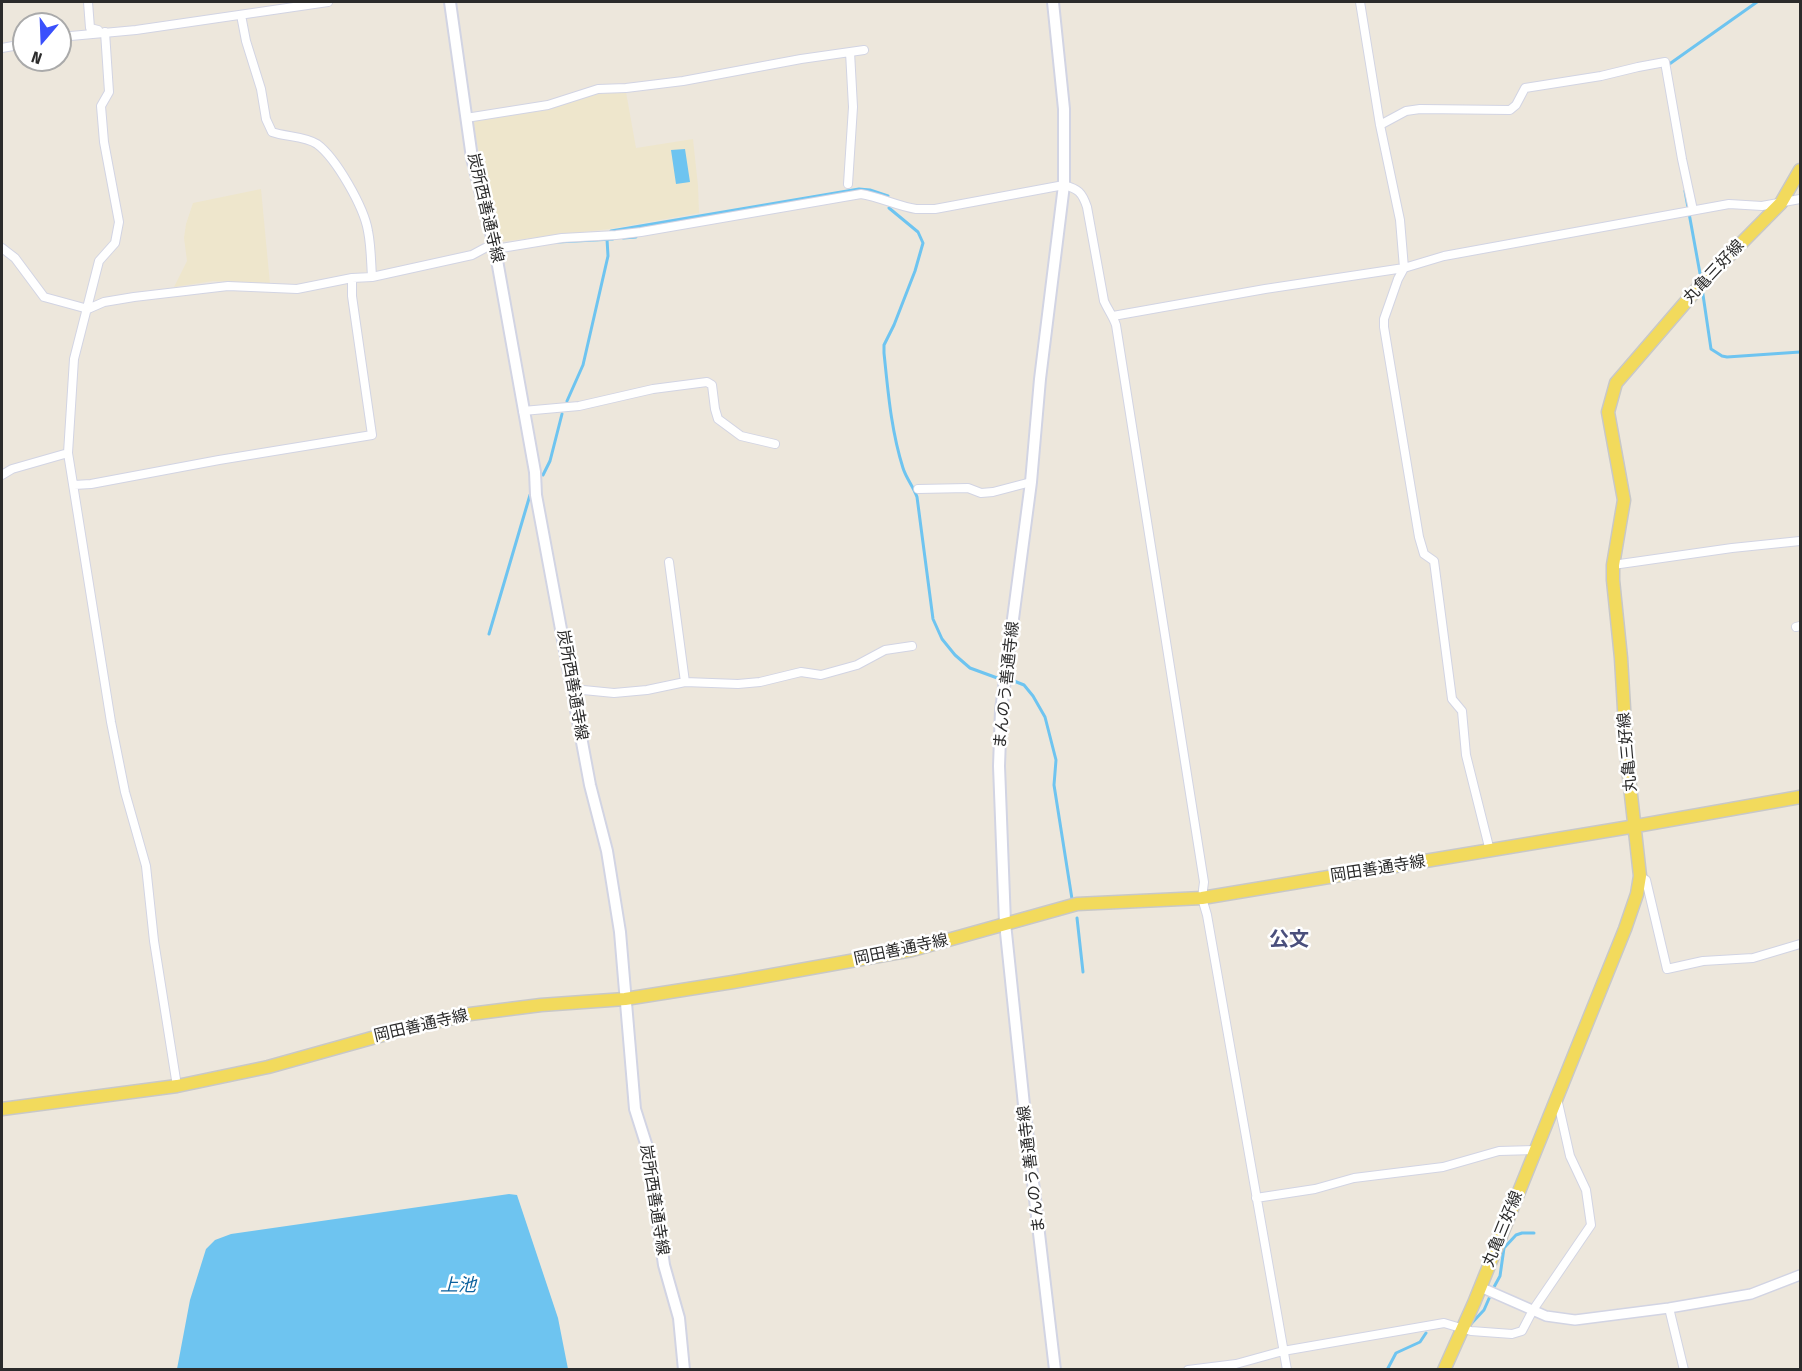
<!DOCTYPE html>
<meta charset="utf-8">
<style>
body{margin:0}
#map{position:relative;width:1802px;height:1371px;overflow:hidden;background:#ede7dc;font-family:"Fira Sans Condensed",sans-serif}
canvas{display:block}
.frame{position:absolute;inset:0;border:3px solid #2b2b2b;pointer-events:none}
.north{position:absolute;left:12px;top:12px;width:60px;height:60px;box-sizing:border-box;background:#fff;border:2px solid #aaa;border-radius:50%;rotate:199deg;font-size:16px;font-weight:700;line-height:24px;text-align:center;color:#2b2b2b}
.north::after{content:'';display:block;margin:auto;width:21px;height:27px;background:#3a50fc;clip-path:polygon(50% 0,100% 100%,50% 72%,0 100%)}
</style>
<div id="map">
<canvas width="1802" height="1371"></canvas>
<div class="frame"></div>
<div class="north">N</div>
</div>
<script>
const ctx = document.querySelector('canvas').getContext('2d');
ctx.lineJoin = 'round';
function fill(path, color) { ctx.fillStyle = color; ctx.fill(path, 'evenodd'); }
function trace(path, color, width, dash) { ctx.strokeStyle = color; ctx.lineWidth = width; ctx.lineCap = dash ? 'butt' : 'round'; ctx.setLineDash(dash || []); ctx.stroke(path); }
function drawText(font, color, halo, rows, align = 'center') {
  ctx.font = font + ' "Fira Sans Condensed","Noto Sans JP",sans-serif'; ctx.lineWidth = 5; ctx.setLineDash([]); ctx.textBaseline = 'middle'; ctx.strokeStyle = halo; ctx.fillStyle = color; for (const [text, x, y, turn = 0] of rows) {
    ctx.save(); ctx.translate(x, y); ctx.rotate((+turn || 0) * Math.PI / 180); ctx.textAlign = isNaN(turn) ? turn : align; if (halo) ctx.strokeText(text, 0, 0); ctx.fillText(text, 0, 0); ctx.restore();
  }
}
const education = new Path2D(`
 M 626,92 L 636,148 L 693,139 L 698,186 L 699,213 L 609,229 L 498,242 L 472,119 L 552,107 L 600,93 Z
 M 261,189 L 270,284 L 213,281 L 174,287 L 187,261 L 184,238 L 186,224 L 193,203 Z`);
const water = new Path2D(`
 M 685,149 L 690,182 L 676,184 L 671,150 Z
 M 509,1194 L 517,1195 L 558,1318 L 568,1369 L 177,1369 L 190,1300 L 206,1249 L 215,1240 L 231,1234 Z`);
const stream = new Path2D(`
 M 1668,65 L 1757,2
 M 1685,191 L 1701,279
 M 889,208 L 918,232 L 923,243 L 915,271 L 894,325 L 884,345 L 884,353 C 888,391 891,430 903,468 C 906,478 913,486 917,497 L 933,619 L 942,639 L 955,655 L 970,668 L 1000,679
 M 611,231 L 859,189 L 870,190 L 888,196
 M 623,238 L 636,237
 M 557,242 L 613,239
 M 1702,288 L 1711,349 L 1722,356 L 1727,357 L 1800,352
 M 567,401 L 583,365 L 608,256 L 607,239
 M 543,475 L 550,461 L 562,414
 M 489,634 L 530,495
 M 1014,681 L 1024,685 L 1033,696 L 1045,717 L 1056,760 L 1054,785 L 1072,899
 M 1077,918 L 1083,972
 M 1469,1326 L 1484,1310 L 1494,1287 L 1500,1276 L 1504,1248 L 1516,1235 L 1522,1233 L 1534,1233
 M 1387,1370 L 1396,1353 L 1420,1342 L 1426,1333`);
const minor = new Path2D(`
 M 88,2 L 90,28 L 98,30
 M 1360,2 L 1380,125 L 1400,220 L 1404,268 L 1398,279 L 1384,319 L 1384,327 L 1419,537 L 1424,554 L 1434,561 L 1452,699 L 1462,711 L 1466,755 L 1490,851
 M 241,15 L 246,41 L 261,89 L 266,119 L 272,132 C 286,137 305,136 317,144 C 336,158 364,207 368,231 C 371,246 371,262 372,277
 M 105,32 L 109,92 L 101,106 L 104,142 L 119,222 L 115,243 L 99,261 L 74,359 L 68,453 L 111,722 L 125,792 L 146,866 L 154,941 L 177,1086
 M 60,37 L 136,30 L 328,2
 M 2,48 L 24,44
 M 466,118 L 548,105 L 598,89 L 626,88 L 683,81 L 801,59 L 864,50
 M 1380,125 L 1406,111 L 1420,109 L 1510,110 L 1516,105 L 1525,88 L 1601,76 L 1638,67 L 1665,62 L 1682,159 L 1693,210
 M 848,184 L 853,107 L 850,52
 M 2,248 L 15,258 L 44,297 L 88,309 L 104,302 L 134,297 L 228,286 L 297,289 L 352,278 L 372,277 L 472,255 L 485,248
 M 495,249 L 562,238 L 616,235 L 641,232 L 861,194 C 880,197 897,206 916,209 C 922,209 929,209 935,209 L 1064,185 C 1078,189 1082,192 1087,207 L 1104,301 C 1108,310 1113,316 1116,325 L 1204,882 L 1202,898 L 1207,915 L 1287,1370
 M 1113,316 L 1265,289 L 1404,268 L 1444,256 L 1729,204 L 1762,206 L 1800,199
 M 523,411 L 579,406 L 653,389 L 707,382 L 712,385 L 715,409 L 718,419 L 741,436 L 775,444
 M 2,475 L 12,469 L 68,453
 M 74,485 L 91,484 L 219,460 L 372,435 L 352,296 L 352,278
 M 918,489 L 968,488 L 981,493 L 993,492 L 1031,482
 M 669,562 L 685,682
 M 1613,565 L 1732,548 L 1800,541
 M 1796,627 L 1800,626
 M 573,689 L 614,693 L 647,690 L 685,682 L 738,684 L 760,682 L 801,672 L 821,675 L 857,665 L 885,650 L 912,646
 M 1640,876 L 1646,880 L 1667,969 L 1703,961 L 1753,958 L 1800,944
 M 1256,1198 L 1315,1189 L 1354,1178 L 1443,1167 L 1499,1151 L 1535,1150
 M 1669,1308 L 1684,1370
 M 1188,1370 L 1236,1364 L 1283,1351 L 1444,1323 L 1471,1331 L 1512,1334 L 1522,1331 L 1533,1310 L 1591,1225 L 1586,1190 L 1570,1156 L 1557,1098`);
const tertiary = new Path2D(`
 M 1480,1287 L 1546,1316 L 1575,1320 L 1669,1308 L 1751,1294 L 1800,1275`);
const secondary = new Path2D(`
 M 450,2 L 472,158 L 495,249 L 535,472 L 536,495 L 590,785 L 607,851 L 620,932 L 635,1109 L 648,1150 L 664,1265 L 679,1318 L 684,1370
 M 1053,2 L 1064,109 L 1064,185 L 1040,379 L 1031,482 L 1001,710 L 999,766 L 1005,923 L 1024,1105 L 1055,1370`);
const primary = new Path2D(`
 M 2,1109 L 177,1086 L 268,1067 L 397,1031 L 470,1014 L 541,1005 L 625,999 L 733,982 L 912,950 L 1077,904 L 1202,898 L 1636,826 L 1800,797
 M 1444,1370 L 1474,1303 L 1625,929 L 1637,894 L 1640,876 L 1627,759 L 1621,658 L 1613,580 L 1613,565 L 1624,500 L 1608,412 L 1616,383 L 1703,282 L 1781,203 L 1800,170`);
const streetNames = [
 ["炭所西善通寺線",485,208,77],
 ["丸亀三好線",1714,272,-47],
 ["炭所西善通寺線",572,685,80],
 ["まんのう善通寺線",1007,685,-84],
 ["丸亀三好線",1628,752,-95],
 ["岡田善通寺線",1378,869,-9],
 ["岡田善通寺線",901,950,-12],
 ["岡田善通寺線",421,1026,-13],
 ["まんのう善通寺線",1032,1169,-97],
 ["炭所西善通寺線",654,1200,81],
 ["丸亀三好線",1503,1229,-68]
];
const waterNames = [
 ["上池",458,1286]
];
const quarterNames = [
 ["公文",1289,940]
];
fill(education, '#eee6cc');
fill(water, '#6ec4f0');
trace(stream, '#6ec4f0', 3);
trace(minor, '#d2d4e3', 10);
trace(tertiary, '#d2d4e3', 12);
trace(secondary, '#d2d4e3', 14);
trace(primary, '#c8c8c8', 15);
trace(minor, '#fff', 8);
trace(tertiary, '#fff', 9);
trace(secondary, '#fff', 10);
trace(primary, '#f2da5c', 12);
drawText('16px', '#2b2b2b', '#fff', streetNames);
drawText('italic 18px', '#0c619d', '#fff', waterNames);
drawText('bold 20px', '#4a4f7c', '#fff', quarterNames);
</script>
